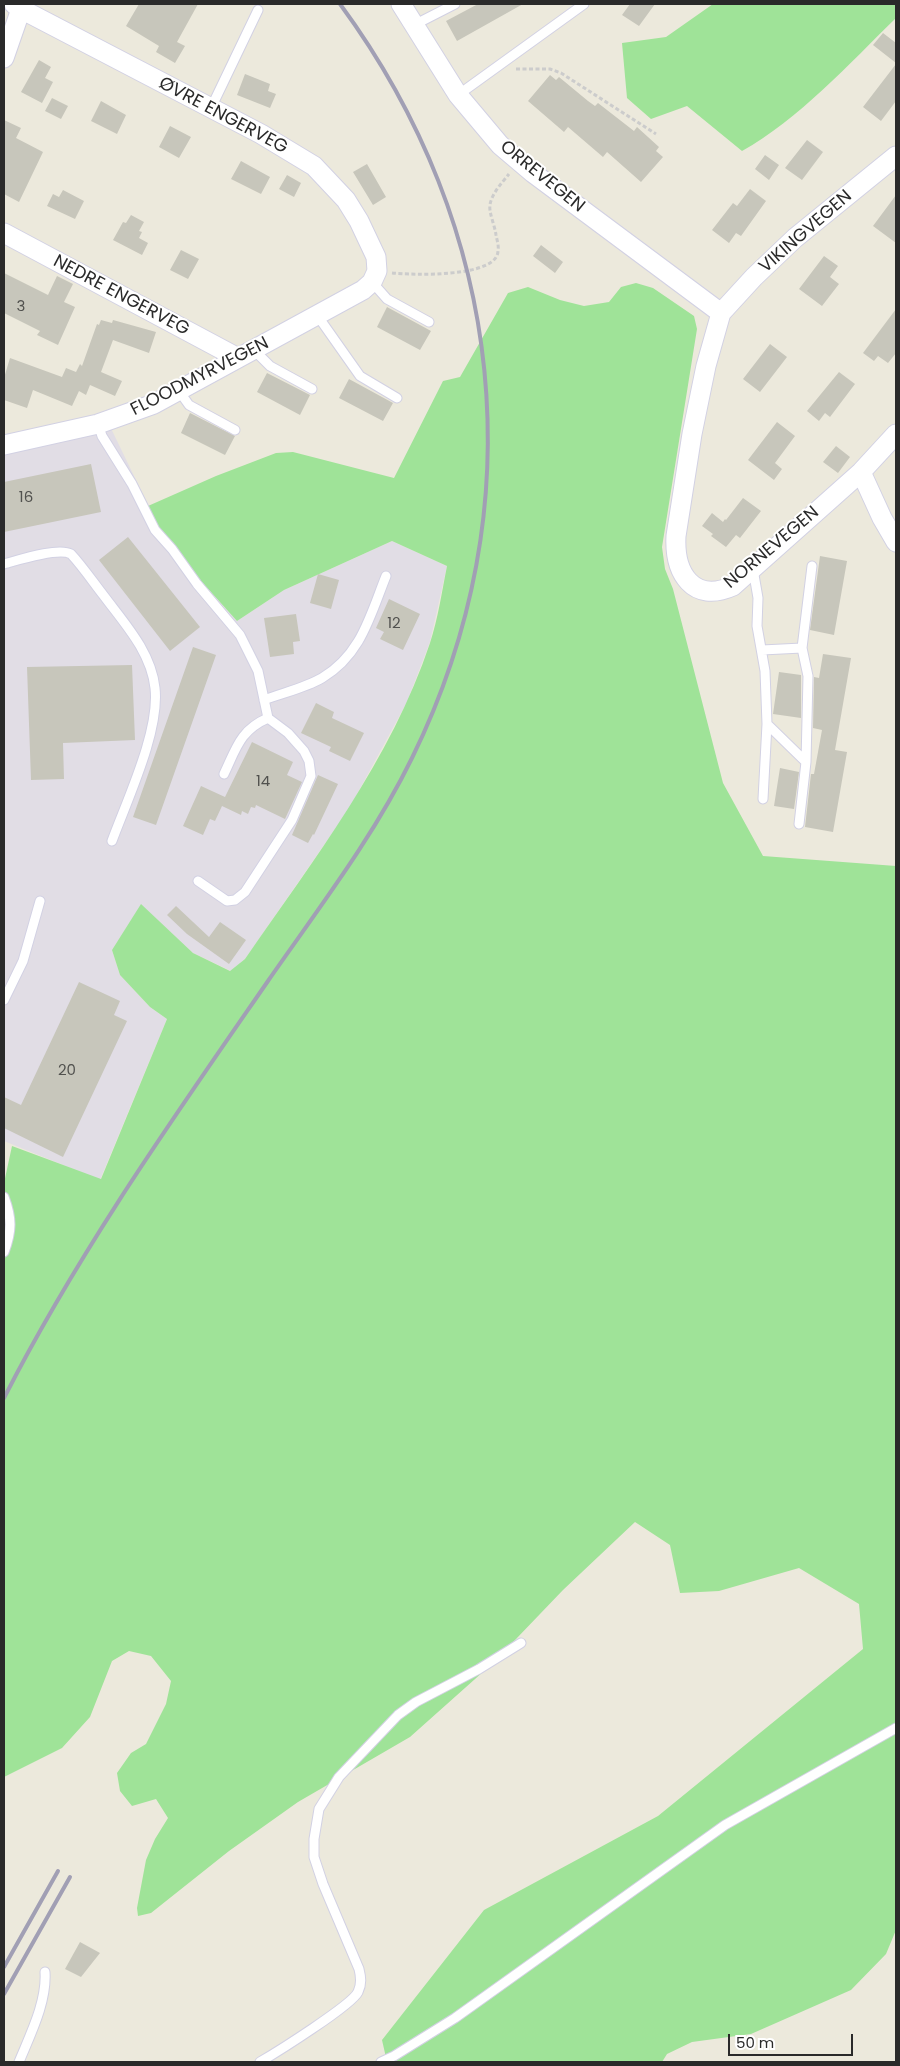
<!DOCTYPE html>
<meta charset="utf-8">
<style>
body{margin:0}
#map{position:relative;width:900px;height:2066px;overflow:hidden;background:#ece9dc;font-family:Poppins,sans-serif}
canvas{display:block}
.frame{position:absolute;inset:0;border:5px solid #2a2a2a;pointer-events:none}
.scale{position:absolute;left:728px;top:2034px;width:125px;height:22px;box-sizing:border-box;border:2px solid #2a2a2a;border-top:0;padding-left:6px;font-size:15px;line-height:18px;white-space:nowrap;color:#2a2a2a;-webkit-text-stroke:4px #fff;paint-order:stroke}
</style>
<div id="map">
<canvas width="900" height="2066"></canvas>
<div class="frame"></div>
<div class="scale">50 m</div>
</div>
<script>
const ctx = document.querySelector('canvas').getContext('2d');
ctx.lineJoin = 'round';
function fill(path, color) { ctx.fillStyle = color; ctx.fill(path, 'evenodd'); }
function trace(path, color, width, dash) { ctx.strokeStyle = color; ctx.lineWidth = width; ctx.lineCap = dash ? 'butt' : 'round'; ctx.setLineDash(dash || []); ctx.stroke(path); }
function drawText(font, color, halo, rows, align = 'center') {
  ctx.font = font + ' Poppins,sans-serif'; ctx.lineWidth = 4; ctx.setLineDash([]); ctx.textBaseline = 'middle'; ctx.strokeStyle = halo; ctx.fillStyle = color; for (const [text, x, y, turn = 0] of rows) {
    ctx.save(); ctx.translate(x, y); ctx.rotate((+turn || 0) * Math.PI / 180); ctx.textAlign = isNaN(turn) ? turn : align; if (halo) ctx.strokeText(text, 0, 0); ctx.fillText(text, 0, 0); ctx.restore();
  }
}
const industrial = new Path2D(`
 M 105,416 L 166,542 L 237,621 L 284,590 L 392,541 L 447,566 L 430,642 L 407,702 L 349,809 L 245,959 L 231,971 L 193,953 L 141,905 L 112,950 L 120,975 L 150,1007 L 167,1019 L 100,1180 L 4,1141 L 4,440 Z`);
const green = new Path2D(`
 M 713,4 L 896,4 L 896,18 C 850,63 798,120 742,151 L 687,106 L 651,119 L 627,98 L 622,43 L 666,37 Z
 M 636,283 L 653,288 L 694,316 L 697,329 L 662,547 L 665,569 L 673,589 L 723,783 L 763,856 L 896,866 L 896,1930 L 886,1954 L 851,1990 L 751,2034 L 692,2042 L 667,2054 L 662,2062 L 387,2062 L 382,2040 L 484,1910 L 658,1816 L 863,1649 L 859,1604 L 799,1568 L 719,1591 L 680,1593 L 670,1545 L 635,1522 L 563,1590 L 493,1663 L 410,1737 L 298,1802 L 229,1851 L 151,1913 L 138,1916 L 137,1908 L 146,1860 L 155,1839 L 168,1818 L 156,1799 L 132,1806 L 120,1791 L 117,1773 L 131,1753 L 146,1744 L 166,1704 L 171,1681 L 151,1656 L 129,1651 L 112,1661 L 90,1717 L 62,1748 L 4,1777 L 4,1183 L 12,1146 L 101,1179 L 167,1019 L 150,1007 L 120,975 L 112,950 L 141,904 L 193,953 L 230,971 L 245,959 C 314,859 391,760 430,643 C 438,619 442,591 447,566 L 392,541 L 284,590 L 237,621 L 166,542 L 148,506 L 216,476 L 276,453 L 293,452 L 394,478 L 443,381 L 460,377 L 508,293 L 528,287 L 560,300 L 584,306 L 609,302 L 621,287 Z`);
const building = new Path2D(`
 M 139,4 L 198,4 L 177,42 L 185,46 L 175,63 L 156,52 L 159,46 L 126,26 Z
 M 478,4 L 523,4 L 457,41 L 446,21 Z
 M 630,4 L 655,4 L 639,26 L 622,15 Z
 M 883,33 L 896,43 L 896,63 L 873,45 Z
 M 39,60 L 51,67 L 45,78 L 53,82 L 42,103 L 21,92 Z
 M 896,64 L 896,101 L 881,121 L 863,107 Z
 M 245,74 L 270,84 L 268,91 L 276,94 L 270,108 L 237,95 Z
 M 550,75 L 556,80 L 559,77 L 588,101 L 595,106 L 598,103 L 634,131 L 637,127 L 659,147 L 656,151 L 663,157 L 641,182 L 607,152 L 603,157 L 568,127 L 564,132 L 528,101 Z
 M 52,98 L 68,106 L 61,119 L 45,111 Z
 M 101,101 L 126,115 L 117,134 L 91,121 Z
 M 4,120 L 21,128 L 16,138 L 43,152 L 19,202 L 4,194 Z
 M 170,126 L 191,137 L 179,158 L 159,147 Z
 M 807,140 L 823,152 L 802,180 L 785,168 Z
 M 765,155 L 779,165 L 769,180 L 755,169 Z
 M 241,161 L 270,177 L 261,194 L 231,179 Z
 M 367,164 L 386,197 L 373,205 L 353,172 Z
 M 287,175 L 301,183 L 294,197 L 279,189 Z
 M 750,189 L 766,201 L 741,236 L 736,233 L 729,243 L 712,230 L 733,203 L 737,206 Z
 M 63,190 L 84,201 L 75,219 L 47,206 L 53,194 L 59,197 Z
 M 896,195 L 896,243 L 873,226 Z
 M 131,215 L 144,222 L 139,231 L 142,232 L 139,238 L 148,243 L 142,255 L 113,240 L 123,222 L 126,223 Z
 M 541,245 L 563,262 L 555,273 L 533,256 Z
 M 181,250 L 199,259 L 188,279 L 170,270 Z
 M 824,256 L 838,266 L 830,277 L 839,284 L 822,306 L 799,289 Z
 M 4,273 L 48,295 L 57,276 L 73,284 L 64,302 L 75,307 L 58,345 L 37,335 L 40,331 L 4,313 Z
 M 387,307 L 431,331 L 420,350 L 377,327 Z
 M 896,309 L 896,353 L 888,363 L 878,356 L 874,361 L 863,353 Z
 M 101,320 L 112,323 L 113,320 L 156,332 L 149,353 L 113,340 L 101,372 L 122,381 L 115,396 L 90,385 L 86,395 L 79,391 L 72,406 L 33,390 L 27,408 L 4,400 L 4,378 L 10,358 L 62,377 L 66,368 L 76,372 L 80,364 L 82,366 L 97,324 L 99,325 Z
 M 770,344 L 787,357 L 760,392 L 743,379 Z
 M 839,372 L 855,384 L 830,417 L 825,413 L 819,421 L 807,411 Z
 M 267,373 L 310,395 L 300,415 L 257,392 Z
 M 349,379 L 393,403 L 383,421 L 339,398 Z
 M 190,413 L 235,436 L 225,455 L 181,433 Z
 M 777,422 L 795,436 L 775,463 L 782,469 L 774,480 L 748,460 Z
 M 836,446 L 850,457 L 838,473 L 823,462 Z
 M 91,464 L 101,512 L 4,532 L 4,482 Z
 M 743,498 L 761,511 L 740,538 L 736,535 L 726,547 L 711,536 L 713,534 L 702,526 L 712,513 L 723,522 L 725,519 L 726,520 Z
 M 128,537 L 200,627 L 170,651 L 99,560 Z
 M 820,556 L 847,561 L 834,635 L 810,630 Z
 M 318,574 L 339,580 L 331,609 L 310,603 Z
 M 389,599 L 420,614 L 403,650 L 380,639 L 384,632 L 376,628 Z
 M 296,614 L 300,641 L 293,642 L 294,654 L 270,657 L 264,618 Z
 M 193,647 L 216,655 L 156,825 L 133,817 Z
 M 823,654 L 851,658 L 835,750 L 847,752 L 833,832 L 805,827 L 811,774 L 814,774 L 822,730 L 813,728 L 814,677 L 819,678 Z
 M 132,665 L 135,740 L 63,743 L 64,779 L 31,780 L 27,667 Z
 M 779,672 L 801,675 L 801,718 L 773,714 Z
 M 316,703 L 334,712 L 332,718 L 364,733 L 350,761 L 329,751 L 331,747 L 301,733 Z
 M 252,742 L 293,762 L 287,775 L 302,782 L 285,819 L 256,805 L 255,808 L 251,807 L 248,814 L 242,811 L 241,815 L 222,806 L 215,821 L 210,819 L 203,835 L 183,826 L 201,786 L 225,797 Z
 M 780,768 L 799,772 L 794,809 L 774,806 Z
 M 318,775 L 338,784 L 314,835 L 313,834 L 308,843 L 292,835 Z
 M 176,906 L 209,937 L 220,922 L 246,940 L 229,964 L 187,934 L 167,915 Z
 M 79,982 L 120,1001 L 114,1015 L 127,1021 L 63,1157 L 4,1128 L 4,1097 L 21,1105 Z
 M 80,1942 L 100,1953 L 81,1977 L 65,1969 Z`);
const path = new Path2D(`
 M 516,69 L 550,69 L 561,73 L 656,134
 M 392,273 C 412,275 497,278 498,251 C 499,246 497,240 496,235 C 495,227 491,218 490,210 C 488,197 502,183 509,174`);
const lane = new Path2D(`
 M 414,25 L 455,4
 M 458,95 L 584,4
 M 211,108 L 258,10
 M 372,282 L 387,299 L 429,322
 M 317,315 L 360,376 L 397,398
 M 254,350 L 270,366 L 312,389
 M 179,391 L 189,405 L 235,430
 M 98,424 L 102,436 L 132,484 L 155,530 L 172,549 L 197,584 L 240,635 L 258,671 L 268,718
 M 4,564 C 19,560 58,547 71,554 C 83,567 93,582 104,596 C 125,624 151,652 155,688 C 160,731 127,800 112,841
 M 753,569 L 758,598 L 757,626 L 765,671 L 767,724 L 763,799
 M 762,650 L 802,648
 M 264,700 C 282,693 305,688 322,678 C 361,655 370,616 386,576
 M 767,724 L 806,762
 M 799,824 L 806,762 L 808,676 L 802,648 L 812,566
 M 198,881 L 227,901 L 235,900 L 245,892 L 292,820 L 311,776 L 309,761 L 304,751 L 288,733 L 268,718 C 240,730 236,749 224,774
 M 4,1000 L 23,961 L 40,901
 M 4,1197 C 12,1218 12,1231 4,1252
 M 19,2062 C 30,2035 47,2002 45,1972
 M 260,2062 C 277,2052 352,2005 358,1992 C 362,1984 361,1977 359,1969 L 323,1884 L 314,1857 L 314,1839 L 319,1809 L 339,1777 L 398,1715 L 416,1702 L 479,1669 L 521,1643
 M 381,2062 L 394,2056 L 455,2018 L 725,1825 L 896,1728`);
const street = new Path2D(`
 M 401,4 L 458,95 L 500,145 L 533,173 L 721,313
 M 4,58 L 21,9
 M 896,156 L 795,238 L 754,277 L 721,313 L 706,366 L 692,434 L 676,536 C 674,573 693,604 733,586 L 861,472 L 896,434
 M 4,233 L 238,358
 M 4,445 L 98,424 L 154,404 L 363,290 L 372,282 L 377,271 L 376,257 L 359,221 L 346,200 L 314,166 L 261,134 L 21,9 L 14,4
 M 861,472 L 882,518 L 896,542`);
const rail = new Path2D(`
 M 4,1398 C 79,1251 174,1117 268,981 C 318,909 373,838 412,758 C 536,506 505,228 340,4
 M 4,1967 L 58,1871
 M 4,1994 L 70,1877`);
const numberNames = [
 ["3",21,307],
 ["16",26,498],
 ["12",394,624],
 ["14",263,782],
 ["20",67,1071]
];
const streetNames = [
 ["ØVRE ENGERVEG",223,116,28],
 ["ORREVEGEN",542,177,39],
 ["VIKINGVEGEN",806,232,-41],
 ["NEDRE ENGERVEG",121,296,28],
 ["FLOODMYRVEGEN",200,377,-27],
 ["NORNEVEGEN",772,548,-40]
];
fill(industrial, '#e1dde5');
fill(green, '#9fe398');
fill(building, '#c7c6bb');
trace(lane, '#d2d1e3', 11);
trace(street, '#d2d1e3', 21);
trace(path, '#ccc', 3, [4, 2.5]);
trace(lane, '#fff', 9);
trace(street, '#fff', 19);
trace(rail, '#a19fb4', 4);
drawText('15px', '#51514e', null, numberNames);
drawText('18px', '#2a2a2a', '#fff', streetNames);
</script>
